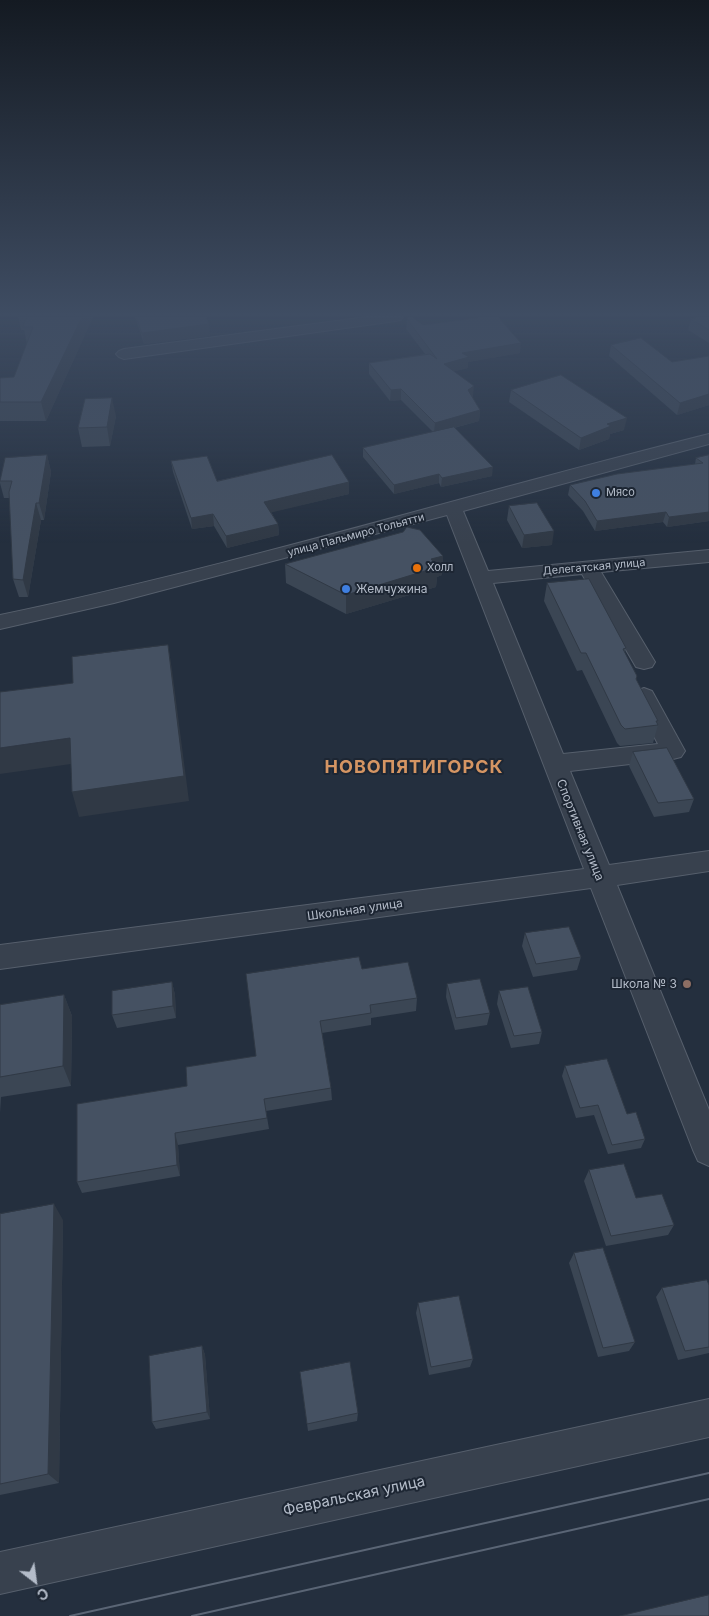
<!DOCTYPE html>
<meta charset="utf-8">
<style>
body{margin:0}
#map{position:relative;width:709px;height:1616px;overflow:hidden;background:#242f3e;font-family:Inter,sans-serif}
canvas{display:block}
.north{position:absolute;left:10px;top:1556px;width:50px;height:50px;-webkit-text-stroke:4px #1d2633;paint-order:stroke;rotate:150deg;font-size:14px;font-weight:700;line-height:20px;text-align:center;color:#b4bcc9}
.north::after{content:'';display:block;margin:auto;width:18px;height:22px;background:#b4bcc9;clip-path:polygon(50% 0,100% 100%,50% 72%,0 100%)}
</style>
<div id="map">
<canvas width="709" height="1616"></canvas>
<div class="north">С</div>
</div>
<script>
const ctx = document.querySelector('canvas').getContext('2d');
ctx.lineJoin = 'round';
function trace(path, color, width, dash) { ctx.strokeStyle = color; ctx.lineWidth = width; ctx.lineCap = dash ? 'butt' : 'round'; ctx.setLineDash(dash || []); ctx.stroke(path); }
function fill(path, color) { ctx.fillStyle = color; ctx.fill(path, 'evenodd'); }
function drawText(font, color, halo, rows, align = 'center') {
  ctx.font = font + ' Inter,sans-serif'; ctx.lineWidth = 4; ctx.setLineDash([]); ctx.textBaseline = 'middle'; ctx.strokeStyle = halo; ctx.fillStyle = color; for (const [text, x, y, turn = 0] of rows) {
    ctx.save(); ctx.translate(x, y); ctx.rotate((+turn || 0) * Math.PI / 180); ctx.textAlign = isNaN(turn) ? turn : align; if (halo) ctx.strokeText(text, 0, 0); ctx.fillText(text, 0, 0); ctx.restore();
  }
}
const minor = new Path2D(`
 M 366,317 L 403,317 L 401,320 L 396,321 L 124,359 L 119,357 L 116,354 L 119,351 L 124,349 Z
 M 709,434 L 709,444 L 463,511 L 488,571 L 709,550 L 709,562 L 601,572 L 655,662 L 652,667 L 644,669 L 636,667 L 582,574 L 493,583 L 563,754 L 658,744 L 633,696 L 636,691 L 644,688 L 652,691 L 685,751 L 681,757 L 673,759 L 570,771 L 609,865 L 709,851 L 709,871 L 617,885 L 709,1110 L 709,1166 L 698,1161 L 693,1150 L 591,888 L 0,969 L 0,945 L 584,869 L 447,515 L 114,603 L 0,629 L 0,615 C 239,565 472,493 709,434 Z
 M 709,1399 L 709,1437 L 0,1594 L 0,1552 Z`);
const tram = new Path2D(`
 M 70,1616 L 709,1473
 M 192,1616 L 709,1499`);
const wall = new Path2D(`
 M 18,317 L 93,317 L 46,421 L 0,421 L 0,378 L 14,377 L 27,344 L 24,330 L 21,330 Z
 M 135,317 L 206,317 L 209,324 L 210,336 L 144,344 Z
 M 709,317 L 709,343 L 688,330 L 691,319 Z
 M 407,319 L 423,325 L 520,353 L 468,362 L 468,368 L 454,371 L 473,396 L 472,397 L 480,410 L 479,421 L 454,428 L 492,476 L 441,487 L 439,483 L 394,494 L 363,457 L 363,448 L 433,432 L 401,400 L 390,401 L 369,374 L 369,363 L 425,354 L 406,329 Z
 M 611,345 L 672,362 L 709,356 L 709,405 L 677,415 L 609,356 Z
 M 511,390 L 624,430 L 610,434 L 609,439 L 579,450 L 509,402 Z
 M 116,416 L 110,446 L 82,447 L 78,428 Z
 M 47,455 L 51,472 L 44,520 L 41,520 L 28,597 L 19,597 L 13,579 L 10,498 L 4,498 L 0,483 L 0,479 Z
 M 709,455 L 709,521 L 667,527 L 663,522 L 595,531 L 583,511 L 568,495 L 570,485 L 695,464 L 696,458 Z
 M 171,461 L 217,481 L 349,482 L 349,494 L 271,512 L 278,524 L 279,535 L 227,548 L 214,526 L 192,529 L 173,472 Z
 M 509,506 L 552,545 L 522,548 L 507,520 Z
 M 443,556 L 442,575 L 437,577 L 436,587 L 346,614 L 286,583 L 285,564 Z
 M 547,583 L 626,648 L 625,653 L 636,679 L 658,721 L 657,723 L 658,725 L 653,743 L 620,746 L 617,743 L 582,670 L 577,671 L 544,601 Z
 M 633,752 L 694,799 L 689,812 L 654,817 L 629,766 Z
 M 525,933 L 581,957 L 577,970 L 533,977 L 522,946 Z
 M 362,969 L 417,998 L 416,1011 L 371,1018 L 371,1025 L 322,1033 L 331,1088 L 332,1100 L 266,1111 L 269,1129 L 178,1145 L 180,1176 L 82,1193 L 77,1182 L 187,1086 L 256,1056 Z
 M 172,982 L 175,995 L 176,1018 L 117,1028 L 112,1015 Z
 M 447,984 L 490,1013 L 487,1025 L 455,1030 L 446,997 Z
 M 499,991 L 542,1032 L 539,1044 L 511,1048 L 497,1004 Z
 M 64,995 L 72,1016 L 71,1086 L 1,1097 L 0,1113 L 0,1005 Z
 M 565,1066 L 627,1114 L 645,1139 L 641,1148 L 608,1154 L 594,1115 L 576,1118 L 562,1076 Z
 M 589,1170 L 636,1198 L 674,1225 L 668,1235 L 606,1246 L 584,1181 Z
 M 0,1214 L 63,1220 L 59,1483 L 0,1495 Z
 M 574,1253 L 635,1342 L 629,1351 L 598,1357 L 569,1263 Z
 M 709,1285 L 709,1353 L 678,1360 L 656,1297 L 662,1288 Z
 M 418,1304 L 473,1359 L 470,1367 L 429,1375 L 416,1313 Z
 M 202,1346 L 205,1355 L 210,1419 L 156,1429 L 152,1422 Z
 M 300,1372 L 358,1413 L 357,1421 L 308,1431 Z`);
const shadedWall = new Path2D(`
 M 82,317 L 93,317 L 46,421 L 41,402 Z
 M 209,324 L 210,336 L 144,344 L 142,333 Z
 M 521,343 L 520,353 L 468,362 L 468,368 L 443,374 L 444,364 L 462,353 Z
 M 474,386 L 473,396 L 467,401 L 468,390 Z
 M 401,389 L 401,400 L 390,401 L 391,390 Z
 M 709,394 L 709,405 L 677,415 L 680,403 Z
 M 112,398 L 116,416 L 110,446 L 107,427 Z
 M 480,410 L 479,421 L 434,433 L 435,423 Z
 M 627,418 L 624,430 L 610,434 L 609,439 L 579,450 L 581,438 L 607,424 Z
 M 47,455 L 51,472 L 44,520 L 39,503 Z
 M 493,467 L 492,476 L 441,487 L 442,478 Z
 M 439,474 L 439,483 L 394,494 L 394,485 Z
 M 349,482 L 349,494 L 265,514 L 264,502 Z
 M 36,503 L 41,520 L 28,597 L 23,580 Z
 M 666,512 L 663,522 L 595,531 L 597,521 Z
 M 709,512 L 709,521 L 667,527 L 669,517 Z
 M 213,514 L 214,526 L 192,529 L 191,518 Z
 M 278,524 L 279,535 L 227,548 L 226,536 Z
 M 554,531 L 552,545 L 522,548 L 524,535 Z
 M 443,556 L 442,575 L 437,577 L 436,587 L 346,614 L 346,595 L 431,559 Z
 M 168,645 L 172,670 L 189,801 L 79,817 L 72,792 Z
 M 70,738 L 78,763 L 0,774 L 0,748 Z
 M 172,982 L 175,995 L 176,1018 L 173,1006 Z
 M 64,995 L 72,1016 L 71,1086 L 63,1066 Z
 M 175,1133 L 178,1145 L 180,1176 L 177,1165 Z
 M 54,1204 L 63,1220 L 59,1483 L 48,1474 Z
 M 202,1346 L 205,1355 L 210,1419 L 207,1412 Z`);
const building = new Path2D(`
 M 27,317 L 82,317 L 41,402 L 0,402 L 0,378 L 14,377 L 33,327 L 23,327 Z
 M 137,317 L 206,317 L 209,324 L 142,333 Z
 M 409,317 L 412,317 L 423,325 L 485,317 L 498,317 L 521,343 L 462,353 L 469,357 L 444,364 L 474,386 L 468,390 L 480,410 L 435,423 L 401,389 L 391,390 L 369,363 L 430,354 L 437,359 L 407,319 Z
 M 701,317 L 709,317 L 709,330 L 691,319 Z
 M 641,338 L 672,362 L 709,356 L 709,394 L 680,403 L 611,345 Z
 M 561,375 L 627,418 L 607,424 L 611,426 L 581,438 L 511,390 Z
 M 112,398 L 107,427 L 78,428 L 85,399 Z
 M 454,427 L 493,467 L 442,478 L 439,474 L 394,485 L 363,448 Z
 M 47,455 L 39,503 L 36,503 L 23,580 L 13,579 L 9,492 L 12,481 L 0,481 L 5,458 Z
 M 332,455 L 349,482 L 264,502 L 278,524 L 226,536 L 213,514 L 191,518 L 171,461 L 207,456 L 217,481 Z
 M 709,455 L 709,512 L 669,517 L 666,512 L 597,521 L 585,501 L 570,485 L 617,474 L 703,463 L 696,458 Z
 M 537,503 L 554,531 L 524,535 L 509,506 Z
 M 407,527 L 420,530 L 443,556 L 431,559 L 438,567 L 346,595 L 285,564 L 403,532 Z
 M 589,579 L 626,648 L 623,649 L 637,676 L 636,679 L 658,721 L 656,721 L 658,725 L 625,729 L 621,725 L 586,653 L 581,653 L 547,583 Z
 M 168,645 L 184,776 L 72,792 L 70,738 L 0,748 L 0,692 L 73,683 L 72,657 Z
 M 667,748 L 694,799 L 658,803 L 633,752 Z
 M 569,927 L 581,957 L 536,964 L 525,933 Z
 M 359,957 L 362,969 L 408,962 L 417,998 L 370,1005 L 371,1013 L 320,1021 L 331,1088 L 264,1099 L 267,1118 L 175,1133 L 177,1165 L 77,1182 L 77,1104 L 187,1086 L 186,1067 L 256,1056 L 246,974 Z
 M 480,979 L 490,1013 L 456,1018 L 447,984 Z
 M 172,982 L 173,1006 L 112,1015 L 112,991 Z
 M 528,987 L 542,1032 L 514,1036 L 499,991 Z
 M 64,995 L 63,1066 L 0,1077 L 0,1005 Z
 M 607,1059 L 627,1114 L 636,1112 L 645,1139 L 612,1145 L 598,1105 L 580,1108 L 565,1066 Z
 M 624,1164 L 636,1198 L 662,1194 L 674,1225 L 611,1236 L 589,1170 Z
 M 54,1204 L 48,1474 L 0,1484 L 0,1214 Z
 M 603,1248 L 635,1342 L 603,1348 L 574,1253 Z
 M 707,1280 L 709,1285 L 709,1347 L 685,1351 L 662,1288 Z
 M 459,1296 L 473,1359 L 431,1367 L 418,1303 Z
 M 202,1346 L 207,1412 L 152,1422 L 149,1356 Z
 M 350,1362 L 358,1413 L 307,1424 L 300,1372 Z
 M 709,1595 L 709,1616 L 620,1616 Z`);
const markers = [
 [596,493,5,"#3f7fe0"],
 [417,568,5,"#e8710a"],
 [346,589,5,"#3f7fe0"],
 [687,984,5,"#8d6e63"]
];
const farPoinames = [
 ["Мясо",606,493],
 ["Холл",427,568]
];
const farStreetnames = [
 ["улица Пальмиро Тольятти",356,535,-15],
 ["Делегатская улица",594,567,-5]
];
const poiNames = [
 ["Жемчужина",356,589],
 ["Школа № 3",677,984,"right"]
];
const streetNames = [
 ["Спортивная улица",580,830,68],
 ["Школьная улица",355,910,-8]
];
const nearStreetnames = [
 ["Февральская улица",354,1496,-12]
];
const districtNames = [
 ["НОВОПЯТИГОРСК",414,768]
];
trace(minor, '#565f6c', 2);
fill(minor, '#38414e');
trace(tram, '#5a6575', 2);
fill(wall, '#3b4654');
fill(shadedWall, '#303945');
fill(building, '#455162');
trace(building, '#303945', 1);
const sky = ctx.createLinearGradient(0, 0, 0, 543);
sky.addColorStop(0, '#141a22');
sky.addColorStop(0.58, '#3f4d63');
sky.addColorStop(1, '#3f4d6300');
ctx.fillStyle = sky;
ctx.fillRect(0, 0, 709, 543);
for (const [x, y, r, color] of markers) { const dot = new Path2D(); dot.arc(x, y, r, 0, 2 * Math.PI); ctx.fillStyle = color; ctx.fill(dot); trace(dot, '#1d2633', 2); }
drawText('11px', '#b4bcc9', '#1d2633', farPoinames, 'left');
drawText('11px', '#b4bcc9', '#1d2633', farStreetnames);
drawText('12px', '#b4bcc9', '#1d2633', poiNames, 'left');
drawText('12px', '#b4bcc9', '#1d2633', streetNames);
drawText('15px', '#b4bcc9', '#1d2633', nearStreetnames);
ctx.letterSpacing = '1px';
drawText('bold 18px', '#d59563', '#1d2633', districtNames);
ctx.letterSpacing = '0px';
</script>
